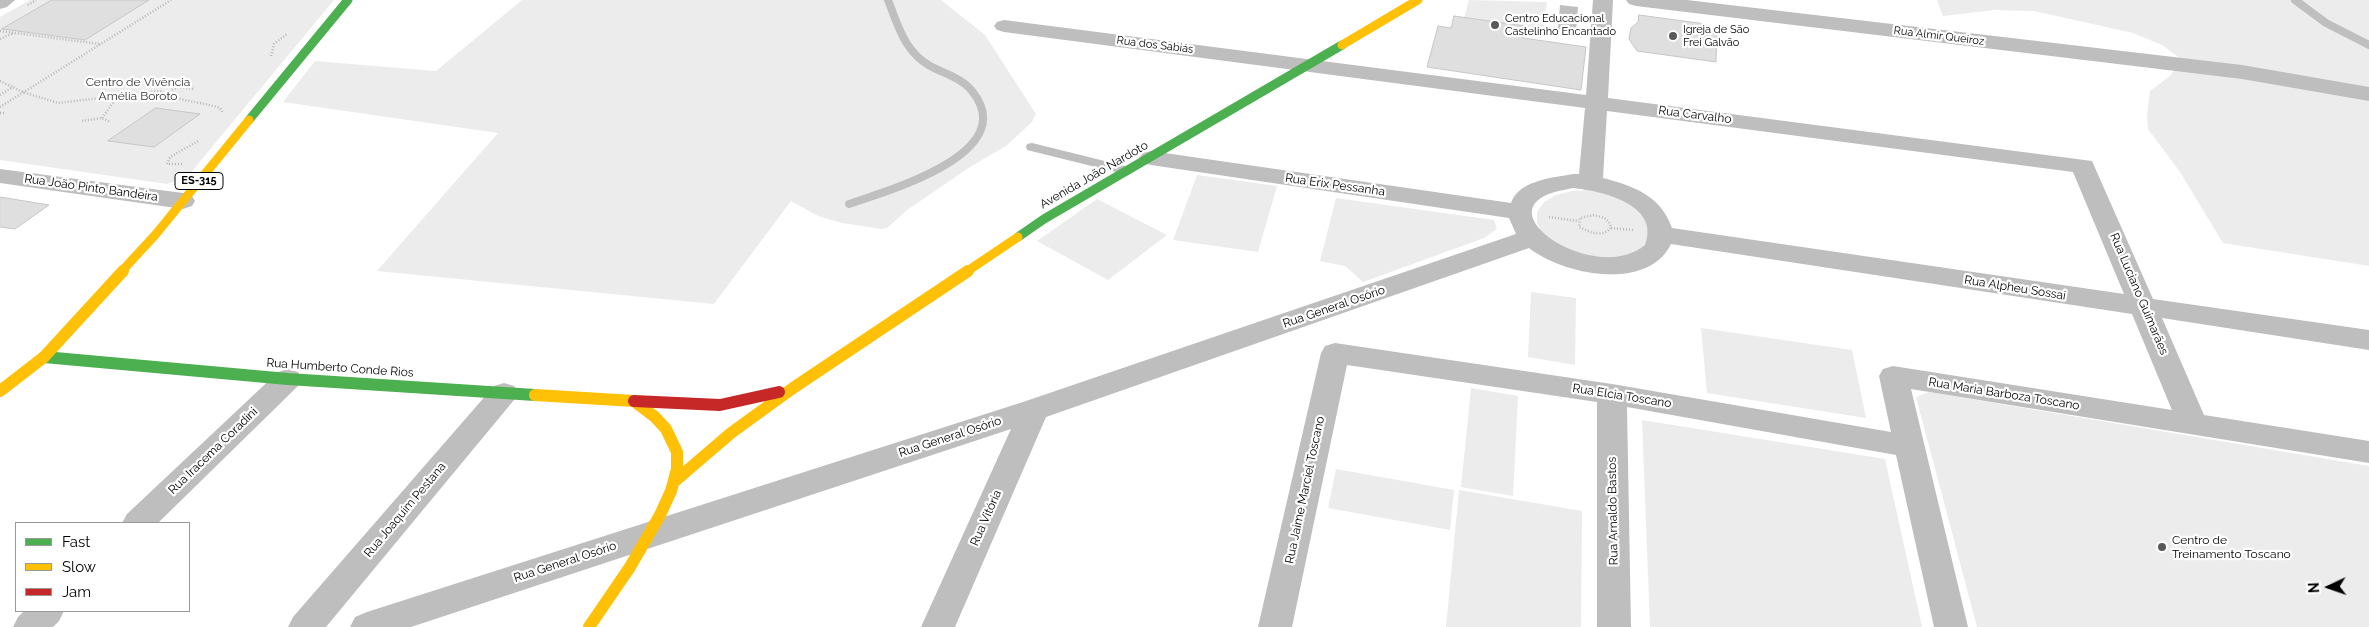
<!DOCTYPE html>
<meta charset="utf-8">
<style>
body{margin:0}
#map{position:relative;width:2369px;height:627px;overflow:hidden;background:#fff;font-family:Raleway,sans-serif}
canvas{display:block}
.legend{position:absolute;left:15px;top:522px;width:175px;height:90px;box-sizing:border-box;background:#fff;border:1px solid #999;margin:0;padding:6px 9px;list-style:none;font-size:15px;color:#000}
.legend li{display:flex;align-items:center;gap:10px;height:25px}
.legend b{width:25px;border:1px solid #999}
.north{position:absolute;left:2304px;top:562px;width:50px;height:50px;-webkit-text-stroke:4px #fff;paint-order:stroke;rotate:267deg;font-size:14px;font-weight:700;line-height:20px;text-align:center;color:#000}
.north::after{content:'';display:block;margin:auto;width:18px;height:22px;background:#000;clip-path:polygon(50% 0,100% 100%,50% 72%,0 100%)}
</style>
<div id="map">
<canvas width="2369" height="627"></canvas>
<ul class="legend">
<li><b style="height:6px;background:#4caf50"></b>Fast</li>
<li><b style="height:6px;background:#ffc107"></b>Slow</li>
<li><b style="height:6px;background:#c62828"></b>Jam</li>
</ul>
<div class="north">N</div>
</div>
<script>
const ctx = document.querySelector('canvas').getContext('2d');
ctx.lineJoin = 'round';
function fill(path, color) { ctx.fillStyle = color; ctx.fill(path, 'evenodd'); }
function trace(path, color, width, dash) { ctx.strokeStyle = color; ctx.lineWidth = width; ctx.lineCap = dash ? 'butt' : 'round'; ctx.setLineDash(dash || []); ctx.stroke(path); }
function drawText(font, color, halo, rows, align = 'center') {
  ctx.font = font + ' Raleway,sans-serif'; ctx.lineWidth = 4.5; ctx.setLineDash([]); ctx.textBaseline = 'middle'; ctx.strokeStyle = halo; ctx.fillStyle = color; for (const [text, x, y, turn = 0] of rows) {
    ctx.save(); ctx.translate(x, y); ctx.rotate((+turn || 0) * Math.PI / 180); ctx.textAlign = isNaN(turn) ? turn : align; if (halo) ctx.strokeText(text, 0, 0); ctx.fillText(text, 0, 0); ctx.restore();
  }
}
const green = new Path2D(`
 M 30,0 L 334,0 L 188,176 L 167,184 L 0,160 L 0,17 Z
 M 522,0 L 941,0 L 985,35 L 1036,114 L 1032,122 L 1006,146 L 970,167 L 907,210 L 887,228 L 881,229 L 842,223 L 818,216 L 791,201 L 714,304 L 377,271 L 498,133 L 283,102 L 315,61 L 436,71 Z
 M 1469,0 L 1547,2 L 1544,29 L 1464,18 Z
 M 1937,0 L 2369,0 L 2369,266 L 2223,243 L 2180,172 L 2148,129 L 2147,115 L 2150,91 L 2170,76 L 2181,59 L 2162,45 L 2133,33 L 2034,11 L 1994,10 L 1943,16 Z
 M 1197,175 L 1277,186 L 1258,252 L 1173,240 Z
 M 1590,190 L 1626,200 L 1651,221 L 1652,244 L 1629,260 L 1571,255 L 1543,235 L 1537,223 L 1537,212 L 1544,202 L 1556,195 L 1572,191 Z
 M 1336,198 L 1494,220 L 1497,229 L 1484,238 L 1363,282 L 1345,266 L 1320,261 Z
 M 1097,199 L 1167,235 L 1108,280 L 1037,241 Z
 M 1531,292 L 1576,298 L 1575,365 L 1528,357 Z
 M 1701,328 L 1852,350 L 1866,418 L 1707,393 Z
 M 1471,388 L 1518,396 L 1513,496 L 1461,487 Z
 M 1929,392 L 2369,466 L 2369,627 L 1977,627 L 1916,397 Z
 M 1642,420 L 1885,459 L 1922,627 L 1650,627 Z
 M 1336,469 L 1454,490 L 1450,530 L 1328,508 Z
 M 1459,490 L 1582,511 L 1581,627 L 1446,627 Z`);
const water = new Path2D(`
 M 1560,5 L 1578,7 L 1576,32 L 1558,29 Z`);
const stream = new Path2D(`
 M 2295,0 L 2326,23 L 2369,45
 M 849,204 C 889,190 1022,153 972,91 C 962,78 943,73 930,66 C 904,51 898,25 888,0`);
const building = new Path2D(`
 M 52,0 L 149,0 L 85,40 L 2,29 Z
 M 1639,15 L 1706,24 L 1706,32 L 1717,34 L 1716,62 L 1637,51 L 1629,39 L 1631,28 L 1638,22 Z
 M 1454,16 L 1525,26 L 1523,38 L 1586,47 L 1581,90 L 1427,67 L 1438,26 L 1451,28 Z
 M 156,108 L 200,114 L 154,147 L 108,141 Z
 M 0,197 L 49,205 L 15,229 L 0,227 Z`);
const path = new Path2D(`
 M 28,5 L 36,0
 M 0,31 L 100,44
 M 0,39 L 14,33
 M 271,56 L 274,44 L 287,34
 M 0,81 L 23,92 L 58,103 L 160,91 C 179,102 199,101 220,108 L 223,113
 M 164,94 L 178,87 L 194,89
 M 0,95 L 13,87
 M 0,107 L 171,0
 M 0,113 L 4,113
 M 102,118 L 118,96
 M 82,121 L 102,118 L 110,122
 M 182,164 L 167,164 L 170,157 L 200,140
 M 1593,215 C 1602,217 1609,218 1611,228 C 1601,238 1590,232 1579,227 L 1580,218 Z
 M 1549,217 L 1578,221
 M 1611,228 L 1633,230`);
const lane = new Path2D(`
 M 1032,143 L 1133,168 L 1135,171 L 1128,175 L 1027,150 L 1026,147 L 1027,144 Z`);
const street = new Path2D(`
 M 0,0 L 15,0 L 7,7 L 0,9 Z
 M 1593,0 L 1613,0 L 1608,98 L 2092,161 L 2153,299 L 2369,330 L 2369,350 L 2162,318 L 2204,415 L 2369,441 L 2369,463 L 1911,389 L 1968,627 L 1934,627 L 1896,455 L 1627,407 L 1631,627 L 1597,627 L 1597,402 L 1347,365 L 1292,627 L 1258,627 L 1321,353 L 1325,346 L 1335,343 L 1612,384 L 1891,432 L 1879,376 L 1883,369 L 1893,366 L 2172,410 L 2132,314 L 1671,244 C 1648,292 1563,275 1529,248 L 1046,417 L 955,627 L 921,627 L 1011,429 L 411,627 L 350,627 L 355,617 L 367,612 L 1023,402 L 1516,234 L 1509,218 L 1151,165 L 1143,163 L 1139,158 L 1143,153 L 1151,151 L 1511,203 C 1519,180 1552,178 1573,174 L 1579,174 L 1585,108 L 1004,32 L 997,30 L 994,26 L 997,22 L 1004,20 L 1586,95 ZM 1607,111 L 2073,172 L 2124,294 L 1672,228 C 1661,196 1634,186 1603,178 ZM 1573,188 C 1601,191 1661,204 1645,245 C 1602,281 1509,228 1537,201 C 1547,192 1560,191 1573,188 Z
 M 1626,0 L 1687,0 L 2242,65 L 2369,87 L 2369,101 L 2242,79 L 1636,6 L 1629,4 Z
 M 0,169 L 183,193 L 192,196 L 195,201 L 192,206 L 183,209 L 0,183 Z
 M 288,369 L 298,372 L 303,379 L 298,386 L 158,523 L 122,523 L 127,514 L 278,372 Z
 M 504,383 L 514,386 L 519,393 L 514,400 L 326,627 L 288,627 L 293,617 L 494,386 Z
 M 24,611 L 64,611 L 59,621 L 53,627 L 13,627 L 18,617 Z`);
const fastFar1 = new Path2D(`
 M 249,120 L 348,0
 M 1018,237 L 1044,219 L 1342,45`);
const fast = new Path2D(`
 M 44,357 L 288,379 L 535,395`);
const slowFar1 = new Path2D(`
 M 1342,45 L 1418,0
 M 121,272 L 156,234 L 249,120
 M 966,272 L 1018,237`);
const slow = new Path2D(`
 M 0,391 L 44,357 L 123,271
 M 535,395 L 634,401 L 655,417 L 666,429 L 677,452 L 677,469 L 671,491 L 660,515 L 630,567 L 589,627
 M 675,481 L 731,433 L 793,388 L 968,271`);
const jam = new Path2D(`
 M 634,401 L 720,405 L 779,392`);
const markers = [
 [1495,25,5,"#595959"],
 [1673,36,5,"#595959"],
 [2162,547,5,"#595959"]
];
const farPoinames = [
 ["Centro Educacional",1505,19],
 ["Castelinho Encantado",1505,32],
 ["Igreja de São",1683,30],
 ["Frei Galvão",1683,43]
];
const farStreetnames = [
 ["Rua Almir Queiroz",1939,36,7],
 ["Rua dos Sabiás",1155,45,7]
];
const shields = [
 [199,181,48]
];
const shieldNames = [
 ["ES-315",199,181]
];
const parkNames = [
 ["Centro de Vivência",138,82],
 ["Amélia Boroto",138,96]
];
const streetNames = [
 ["Rua Carvalho",1695,115,7],
 ["Avenida João Nardoto",1094,175,-30],
 ["Rua Erix Pessanha",1335,185,8],
 ["Rua João Pinto Bandeira",91,188,8],
 ["Rua Alpheu Sossai",2015,288,9],
 ["Rua Luciano Guimarães",2139,294,67],
 ["Rua General Osório",1334,307,-19],
 ["Rua Humberto Conde Rios",340,368,4],
 ["Rua Maria Barboza Toscano",2004,394,9],
 ["Rua Elcia Toscano",1622,396,9],
 ["Rua General Osório",950,437,-18],
 ["Rua Iracema Coradini",213,451,-44],
 ["Rua Jaime Marciel Toscano",1305,490,-78],
 ["Rua Joaquim Pestana",405,510,-50],
 ["Rua Arnaldo Bastos",1613,511,-91],
 ["Rua Vitória",986,518,-66],
 ["Rua General Osório",565,562,-18]
];
const poiNames = [
 ["Centro de",2172,540],
 ["Treinamento Toscano",2172,554]
];
fill(green, '#ececec');
fill(water, '#bfbfbf');
trace(stream, '#bfbfbf', 8);
fill(building, '#dfdfdf');
trace(building, '#c7c7c7', 1);
trace(path, '#b9b9b9', 2.5, [1, 2]);
fill(lane, '#bebebe');
fill(street, '#bebebe');
trace(fastFar1, '#4caf50', 9);
trace(fast, '#4caf50', 12);
trace(slowFar1, '#ffc107', 9);
trace(slow, '#ffc107', 12);
trace(jam, '#c62828', 12);
for (const [x, y, r, color] of markers) { const dot = new Path2D(); dot.arc(x, y, r, 0, 2 * Math.PI); ctx.fillStyle = color; ctx.fill(dot); trace(dot, '#fff', 2); }
drawText('11px', '#000', '#fff', farPoinames, 'left');
drawText('11px', '#000', '#fff', farStreetnames);
for (const [x, y, w] of shields) { const box = new Path2D(); box.roundRect(x - w / 2, y - 8.5, w, 17, 4); ctx.fillStyle = '#fff'; ctx.fill(box); trace(box, '#000', 1); }
drawText('bold 11px', '#000', null, shieldNames);
drawText('12px', '#333', '#fff', parkNames);
drawText('12px', '#000', '#fff', streetNames);
drawText('12px', '#000', '#fff', poiNames, 'left');
</script>
